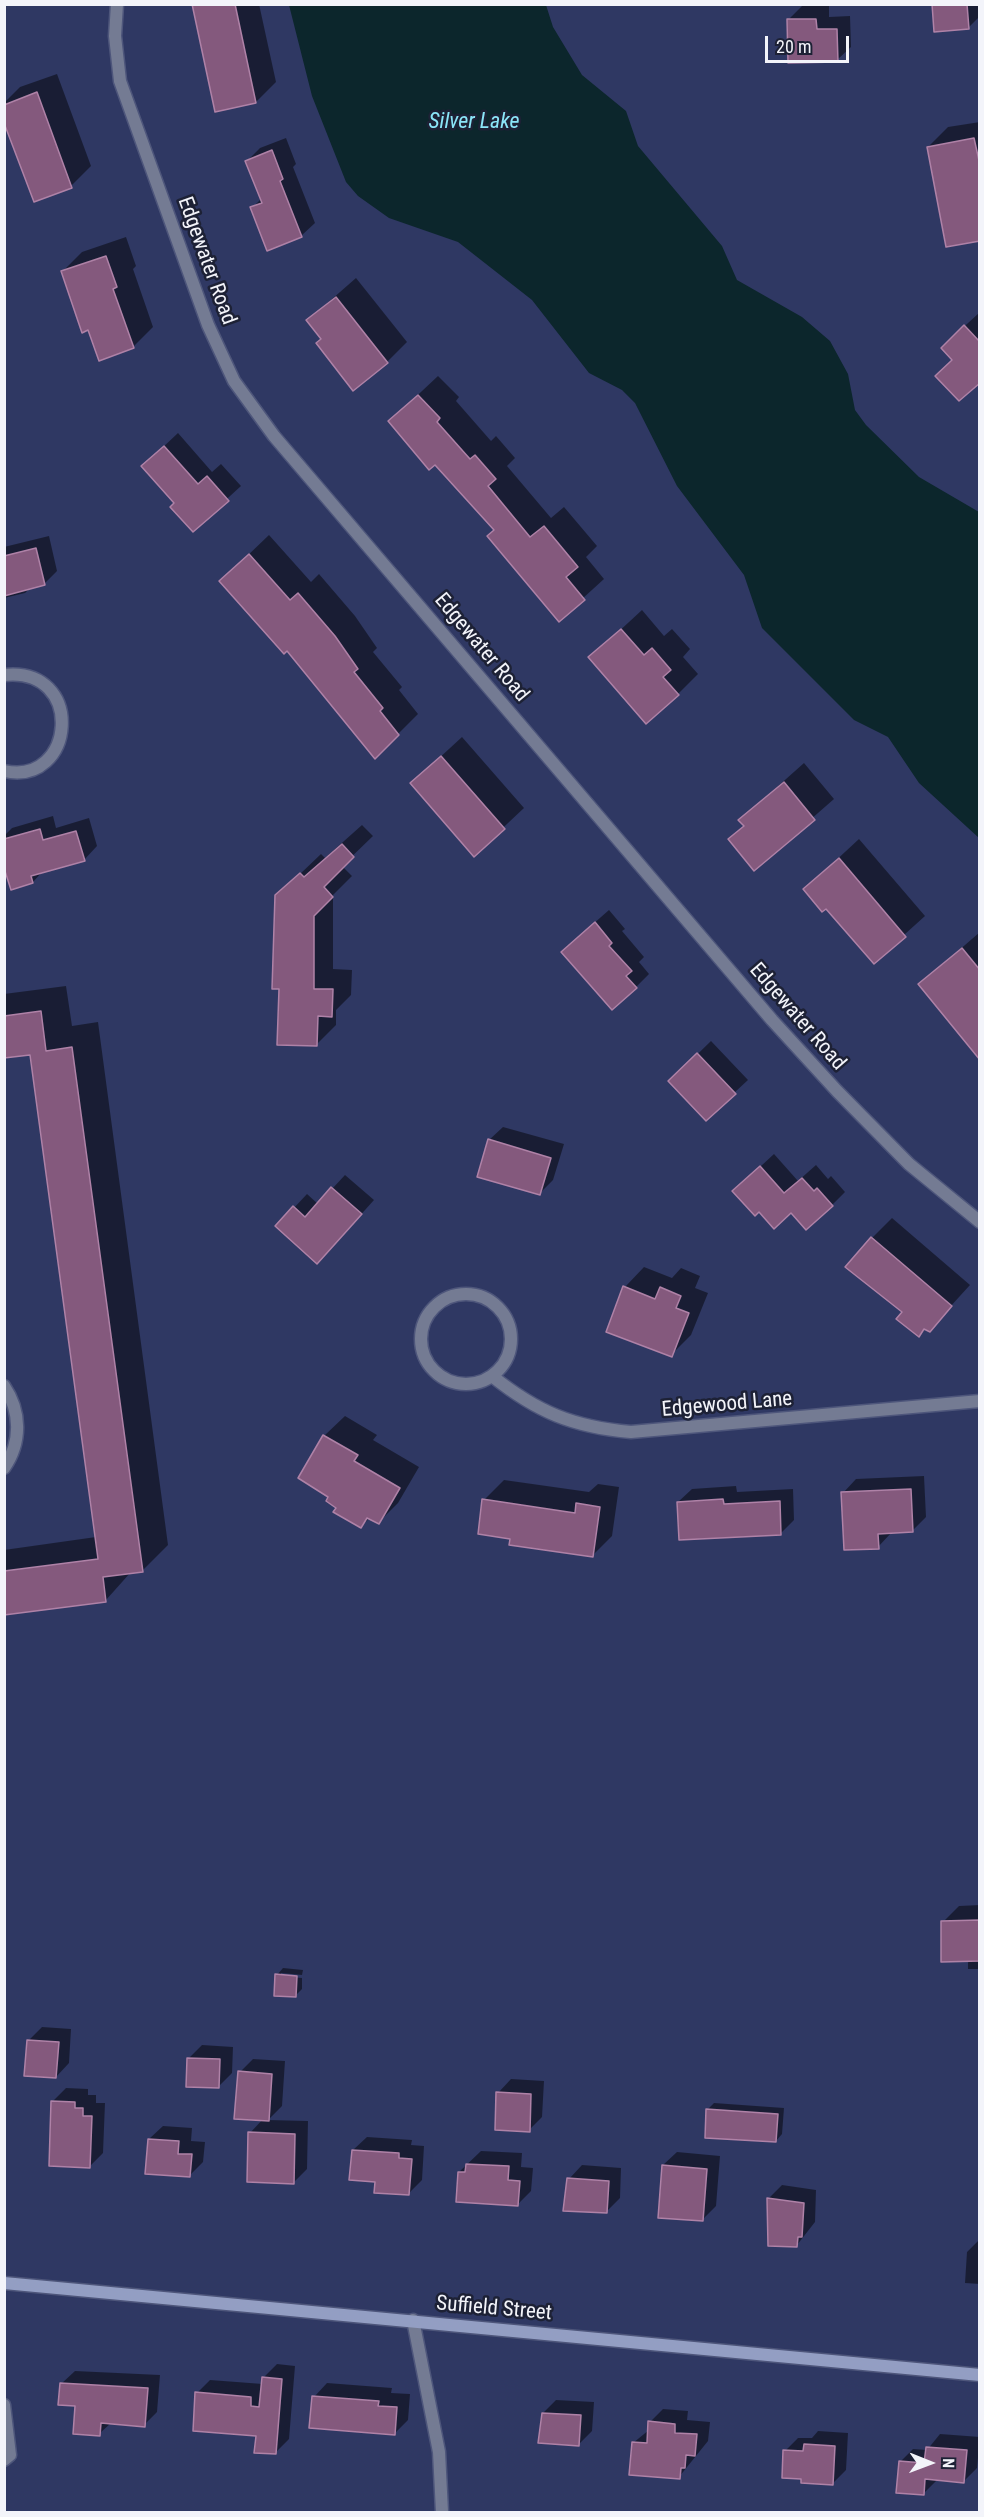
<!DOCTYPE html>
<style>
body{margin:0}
#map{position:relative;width:984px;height:2517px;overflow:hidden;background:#2f3863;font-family:"Roboto Condensed",sans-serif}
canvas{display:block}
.frame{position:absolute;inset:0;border:6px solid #f3f4fa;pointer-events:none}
.north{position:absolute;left:900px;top:2433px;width:60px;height:60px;-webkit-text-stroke:4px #1d2135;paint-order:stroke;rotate:91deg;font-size:16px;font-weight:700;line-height:24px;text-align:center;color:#f3f4fa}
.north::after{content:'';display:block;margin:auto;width:21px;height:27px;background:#f3f4fa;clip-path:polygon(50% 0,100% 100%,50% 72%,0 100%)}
.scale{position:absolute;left:765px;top:36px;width:84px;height:27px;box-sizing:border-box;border:3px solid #f3f4fa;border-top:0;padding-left:8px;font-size:18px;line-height:21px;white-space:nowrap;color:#f3f4fa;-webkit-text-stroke:4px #1d2135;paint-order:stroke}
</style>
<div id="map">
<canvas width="984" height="2517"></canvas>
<div class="frame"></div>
<div class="north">N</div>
<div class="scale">20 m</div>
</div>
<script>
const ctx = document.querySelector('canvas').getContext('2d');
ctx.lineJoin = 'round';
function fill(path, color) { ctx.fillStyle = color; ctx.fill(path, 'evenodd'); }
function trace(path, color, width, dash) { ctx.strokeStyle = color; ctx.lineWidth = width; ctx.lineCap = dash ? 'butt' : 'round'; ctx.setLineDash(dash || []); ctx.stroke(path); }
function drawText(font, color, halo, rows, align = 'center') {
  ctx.font = font + ' "Roboto Condensed",sans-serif'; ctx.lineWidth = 5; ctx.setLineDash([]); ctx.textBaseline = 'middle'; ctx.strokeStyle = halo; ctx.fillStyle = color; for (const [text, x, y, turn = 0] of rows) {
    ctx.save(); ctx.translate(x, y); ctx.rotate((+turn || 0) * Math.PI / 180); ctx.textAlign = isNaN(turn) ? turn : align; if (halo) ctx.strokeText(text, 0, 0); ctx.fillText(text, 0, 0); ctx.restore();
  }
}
const water = new Path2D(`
 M 289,5 L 546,5 L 553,27 L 582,75 L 626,111 L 638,146 L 722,246 L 737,280 L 802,317 L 830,341 L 848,374 L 855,410 L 866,425 L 919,477 L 979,512 L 979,838 L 919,783 L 888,737 L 854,720 L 762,628 L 744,575 L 677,486 L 635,403 L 622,390 L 589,373 L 532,300 L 458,242 L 389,218 L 358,196 L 346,182 L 312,96 Z`);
const shadow = new Path2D(`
 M 193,4 L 259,4 L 276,82 L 256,102 L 217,110 Z
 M 934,4 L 980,4 L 980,16 L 968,28 Z
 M 802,6 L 829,6 L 829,17 L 850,16 L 851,47 L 837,60 L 788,20 Z
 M 57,74 L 91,166 L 71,186 L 34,200 L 4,119 L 4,103 L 20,87 Z
 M 980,122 L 980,240 L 928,147 L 948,127 Z
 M 286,138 L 296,164 L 293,167 L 315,223 L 301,236 L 252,208 L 262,198 L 247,161 L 260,148 Z
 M 126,237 L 136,266 L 133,269 L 153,327 L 133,347 L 89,328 L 62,272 L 82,252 Z
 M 356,278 L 407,342 L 387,362 L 323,339 L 308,320 Z
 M 979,313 L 980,314 L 980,381 L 954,360 L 956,334 Z
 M 438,376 L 459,397 L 456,401 L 491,441 L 496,436 L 515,458 L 507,466 L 551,518 L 564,507 L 597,546 L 586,557 L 604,579 L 559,620 L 495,530 L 435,463 L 390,421 Z
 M 178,433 L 212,472 L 221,464 L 241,486 L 193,530 L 176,503 L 143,466 Z
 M 269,535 L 311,582 L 319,574 L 355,616 L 377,648 L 373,652 L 402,687 L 399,690 L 418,714 L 375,757 L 287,649 L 221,581 Z
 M 49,536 L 57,571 L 44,584 L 31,587 L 25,593 L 4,598 L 4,547 Z
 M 642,610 L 664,636 L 672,629 L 690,649 L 683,657 L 698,674 L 678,694 L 590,658 Z
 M 462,737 L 524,808 L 474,855 L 412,783 Z
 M 804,763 L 834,799 L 754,869 L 730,839 L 745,825 L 740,820 Z
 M 53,816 L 56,828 L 89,818 L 97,846 L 84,860 L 43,871 L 33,882 L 4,863 L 4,836 L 12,828 Z
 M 362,825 L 373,836 L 342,866 L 352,876 L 333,895 L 333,969 L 352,970 L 351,995 L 336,1010 L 336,1025 L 316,1045 L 280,987 L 277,896 L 321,854 L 325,858 Z
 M 859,839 L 925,916 L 874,962 L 826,907 L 805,889 Z
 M 609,910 L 625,929 L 622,931 L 644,957 L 639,962 L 649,974 L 636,987 L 576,939 Z
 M 980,932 L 980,1041 L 920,984 Z
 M 66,986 L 72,1026 L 98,1022 L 168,1545 L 142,1571 L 131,1572 L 106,1600 L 4,1614 L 4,1550 L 96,1537 L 32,1053 L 4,1057 L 4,994 Z
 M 711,1041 L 748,1080 L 734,1093 L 670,1081 Z
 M 503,1127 L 564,1144 L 553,1180 L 540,1193 L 489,1140 Z
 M 774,1154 L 798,1181 L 816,1165 L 828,1179 L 831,1176 L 845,1192 L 832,1205 L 791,1211 L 748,1178 Z
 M 345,1175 L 374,1200 L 330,1249 L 277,1226 L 307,1194 L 318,1204 Z
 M 892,1218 L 970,1285 L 929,1330 L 926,1328 L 919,1335 L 904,1312 L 872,1238 Z
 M 644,1267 L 672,1278 L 681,1268 L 700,1276 L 695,1288 L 708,1293 L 691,1335 L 671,1355 L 625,1287 Z
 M 345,1416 L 377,1435 L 373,1440 L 419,1467 L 398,1503 L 378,1523 L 370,1518 L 361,1526 L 338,1507 L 330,1496 L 300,1478 L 325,1435 Z
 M 924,1476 L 926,1517 L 912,1531 L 892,1532 L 878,1547 L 843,1493 L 856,1479 Z
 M 504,1480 L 589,1492 L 598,1484 L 619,1487 L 612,1536 L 592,1556 L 484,1500 Z
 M 736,1486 L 737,1492 L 793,1489 L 794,1520 L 781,1533 L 678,1502 L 692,1489 Z
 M 980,1905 L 980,1969 L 968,1969 L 968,1960 L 943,1922 L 959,1906 Z
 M 283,1968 L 303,1970 L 302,1975 L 281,1973 L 281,1976 L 302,1978 L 302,1989 L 295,1996 L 277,1975 Z
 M 42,2027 L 71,2029 L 69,2063 L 56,2077 L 28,2041 Z
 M 202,2045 L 233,2047 L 232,2073 L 218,2087 L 188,2059 Z
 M 253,2059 L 285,2061 L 282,2106 L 268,2120 L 308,2121 L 307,2169 L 294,2182 L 250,2133 L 263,2119 L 240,2072 Z
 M 511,2079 L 544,2081 L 542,2117 L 529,2130 L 498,2093 Z
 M 66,2088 L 88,2089 L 88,2095 L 96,2095 L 96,2103 L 105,2103 L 103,2153 L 89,2167 L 52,2102 Z
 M 714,2103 L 784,2108 L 782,2134 L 776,2141 L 708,2109 Z
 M 163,2126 L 192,2128 L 191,2141 L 205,2142 L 203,2162 L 189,2176 L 149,2139 Z
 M 367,2137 L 412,2140 L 411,2145 L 424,2146 L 422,2180 L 409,2193 L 377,2181 L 353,2150 Z
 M 481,2151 L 522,2153 L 521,2167 L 533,2168 L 531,2191 L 518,2204 L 459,2172 Z
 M 677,2152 L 720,2156 L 716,2206 L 703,2219 L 663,2165 Z
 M 582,2165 L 621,2168 L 620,2198 L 606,2212 L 569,2179 Z
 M 782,2185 L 816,2190 L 815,2222 L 797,2245 L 768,2199 Z
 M 980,2239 L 980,2284 L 965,2283 L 967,2252 Z
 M 277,2364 L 295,2366 L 289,2439 L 275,2453 L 258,2435 L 197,2393 L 210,2380 L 263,2384 L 263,2378 Z
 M 75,2371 L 160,2375 L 157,2412 L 144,2425 L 111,2423 L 99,2434 L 61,2384 Z
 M 327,2383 L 392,2388 L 391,2393 L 410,2394 L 408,2420 L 394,2434 L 314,2397 Z
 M 556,2400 L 594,2402 L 592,2431 L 578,2445 L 543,2413 Z
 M 663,2409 L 688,2411 L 687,2420 L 710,2422 L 708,2441 L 679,2477 L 633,2443 L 649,2430 L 650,2422 Z
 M 818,2431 L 848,2433 L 846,2470 L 833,2483 L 802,2478 L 785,2451 L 798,2438 L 812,2438 Z
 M 940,2434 L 980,2437 L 977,2468 L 964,2481 L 938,2479 L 924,2493 L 900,2462 L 913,2449 L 927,2450 Z`);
const building = new Path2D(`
 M 192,4 L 235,4 L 256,103 L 215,112 Z
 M 932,4 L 967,4 L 969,29 L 934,32 Z
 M 787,19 L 816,19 L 817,29 L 837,29 L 838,62 L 788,63 Z
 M 37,92 L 72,188 L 34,202 L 4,123 L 4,105 Z
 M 974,138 L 980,165 L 980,241 L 946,247 L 927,147 Z
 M 272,150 L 283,179 L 280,181 L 302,237 L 267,251 L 250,207 L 262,203 L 245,161 Z
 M 106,256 L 117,287 L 113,289 L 134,348 L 99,361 L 88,330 L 82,333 L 61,271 Z
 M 336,297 L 388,363 L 353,391 L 316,343 L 321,339 L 306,320 Z
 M 964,325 L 980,342 L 980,383 L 959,401 L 935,376 L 952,360 L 941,348 Z
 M 418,395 L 440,418 L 437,422 L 470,459 L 475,455 L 496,479 L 488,486 L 530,537 L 544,526 L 578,567 L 566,577 L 585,600 L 559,622 L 487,536 L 494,530 L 435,465 L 429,470 L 388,421 Z
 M 164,446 L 198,484 L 207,476 L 229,501 L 193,532 L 170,507 L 174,503 L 141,466 Z
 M 36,548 L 45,585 L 4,596 L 4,556 Z
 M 249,554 L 290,600 L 298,593 L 335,636 L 358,669 L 354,672 L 383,708 L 380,711 L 399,735 L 375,759 L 287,651 L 284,654 L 219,581 Z
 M 621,629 L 644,655 L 652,648 L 671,670 L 663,677 L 679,695 L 646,724 L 588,657 Z
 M 441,756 L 505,829 L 474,857 L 410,783 Z
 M 784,782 L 815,820 L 754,871 L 728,839 L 744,826 L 738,820 Z
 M 40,829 L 43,840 L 76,831 L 85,861 L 31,876 L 33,883 L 11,890 L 4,868 L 4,839 Z
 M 342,844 L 354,857 L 324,887 L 333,897 L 314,916 L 314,989 L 333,989 L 332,1017 L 318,1016 L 317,1046 L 277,1045 L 279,989 L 272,989 L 275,895 L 300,873 L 304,877 Z
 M 839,858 L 906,937 L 874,964 L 826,909 L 822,912 L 803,889 Z
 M 595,922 L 612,943 L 609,946 L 632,971 L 626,976 L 637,988 L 612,1010 L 561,952 Z
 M 962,948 L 980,970 L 980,1060 L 918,984 Z
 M 41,1011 L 46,1051 L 72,1047 L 143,1572 L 103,1577 L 106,1602 L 4,1615 L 4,1571 L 98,1559 L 30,1055 L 4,1058 L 4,1016 Z
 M 697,1053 L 736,1094 L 706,1121 L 668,1081 Z
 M 488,1139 L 551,1158 L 540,1195 L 477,1177 Z
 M 760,1166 L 784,1193 L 802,1178 L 814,1191 L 817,1188 L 833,1206 L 806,1230 L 791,1213 L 774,1229 L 759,1212 L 755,1216 L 732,1191 Z
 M 331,1187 L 362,1214 L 317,1264 L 275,1226 L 293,1206 L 305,1217 Z
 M 871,1237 L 952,1306 L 930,1332 L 924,1329 L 919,1337 L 896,1319 L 902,1312 L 845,1267 Z
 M 623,1286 L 655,1299 L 660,1287 L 681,1296 L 676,1308 L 689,1313 L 672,1357 L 606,1332 Z
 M 323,1435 L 358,1455 L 354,1461 L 400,1488 L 379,1524 L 367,1518 L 361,1528 L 333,1512 L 336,1508 L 326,1501 L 328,1497 L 298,1478 Z
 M 911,1489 L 913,1532 L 878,1534 L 879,1549 L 844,1550 L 841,1492 Z
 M 482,1499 L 575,1513 L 576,1503 L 600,1507 L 593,1557 L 509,1545 L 510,1539 L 478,1534 Z
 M 723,1499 L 724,1504 L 780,1501 L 781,1535 L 679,1540 L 677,1502 Z
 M 980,1920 L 980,1961 L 941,1962 L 941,1921 Z
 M 275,1974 L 297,1976 L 296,1997 L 274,1996 Z
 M 27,2040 L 59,2042 L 56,2078 L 24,2076 Z
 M 187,2058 L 220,2059 L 219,2088 L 186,2087 Z
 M 238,2071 L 272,2074 L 269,2121 L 234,2119 Z
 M 496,2092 L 531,2094 L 530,2132 L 495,2130 Z
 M 51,2101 L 75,2102 L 75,2108 L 83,2108 L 83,2116 L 92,2116 L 90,2168 L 49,2166 Z
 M 706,2109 L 778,2114 L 776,2142 L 705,2138 Z
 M 248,2132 L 295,2134 L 294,2184 L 247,2182 Z
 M 148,2139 L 179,2141 L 178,2154 L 192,2154 L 190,2177 L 145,2174 Z
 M 352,2150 L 399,2153 L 399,2158 L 412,2159 L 409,2195 L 374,2193 L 375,2182 L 349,2180 Z
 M 466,2164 L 509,2166 L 508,2180 L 520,2181 L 518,2206 L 456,2202 L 458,2172 L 465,2172 Z
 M 662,2165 L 707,2169 L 703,2221 L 658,2218 Z
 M 567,2178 L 609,2181 L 607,2213 L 563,2211 Z
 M 767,2198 L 804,2203 L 802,2237 L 798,2237 L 797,2247 L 768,2246 Z
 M 262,2377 L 282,2379 L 276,2454 L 254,2453 L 256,2436 L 193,2431 L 195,2392 L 251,2397 L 251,2406 L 259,2407 Z
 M 60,2383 L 148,2388 L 145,2427 L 101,2423 L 100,2436 L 73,2434 L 75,2406 L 58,2405 Z
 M 312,2396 L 379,2401 L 378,2406 L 397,2407 L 395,2435 L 309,2428 Z
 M 542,2413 L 581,2415 L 579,2446 L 538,2443 Z
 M 648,2421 L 675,2424 L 675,2433 L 697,2434 L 695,2456 L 686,2455 L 685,2468 L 681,2468 L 680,2479 L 629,2475 L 632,2442 L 647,2443 Z
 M 804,2444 L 835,2446 L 833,2485 L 801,2483 L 801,2479 L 782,2478 L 783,2450 L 803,2451 Z
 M 926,2447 L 967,2450 L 964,2483 L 925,2479 L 924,2495 L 896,2493 L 899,2461 L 924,2463 Z`);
const lane = new Path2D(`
 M 413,2320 L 439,2452 L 442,2512
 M 4,2405 L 10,2455 L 4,2460`);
const street = new Path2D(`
 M 117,4 L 115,36 L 120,81 L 208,325 L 234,381 L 274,436 L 772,1020 L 837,1091 L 909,1164 L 980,1222
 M 4,675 C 86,666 76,787 4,771
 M421 1339a45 45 0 1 1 90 0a45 45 0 1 1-90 0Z
 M 492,1376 C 537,1412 573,1427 631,1432 L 980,1401
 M 4,1386 C 21,1411 22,1442 4,1468`);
const secondary = new Path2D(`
 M 4,2283 L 980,2375`);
const streetNames = [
 ["Edgewater Road",206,261,70],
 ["Edgewater Road",481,648,50],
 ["Edgewater Road",797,1017,49],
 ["Edgewood Lane",727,1405,-5],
 ["Suffield Street",494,2309,5]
];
const waterNames = [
 ["Silver Lake",474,122]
];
fill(water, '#0c262c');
fill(shadow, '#0007');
fill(building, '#84597d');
trace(building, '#af82a7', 1.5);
trace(lane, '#4e567b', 15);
trace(street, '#4e567b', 15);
trace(secondary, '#4e567b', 15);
trace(lane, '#747b93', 12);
trace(street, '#747b93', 12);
trace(secondary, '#939ec3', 12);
drawText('21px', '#f3f4fa', '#1d2135', streetNames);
drawText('italic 22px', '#8be5f8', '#1d2135', waterNames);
</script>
